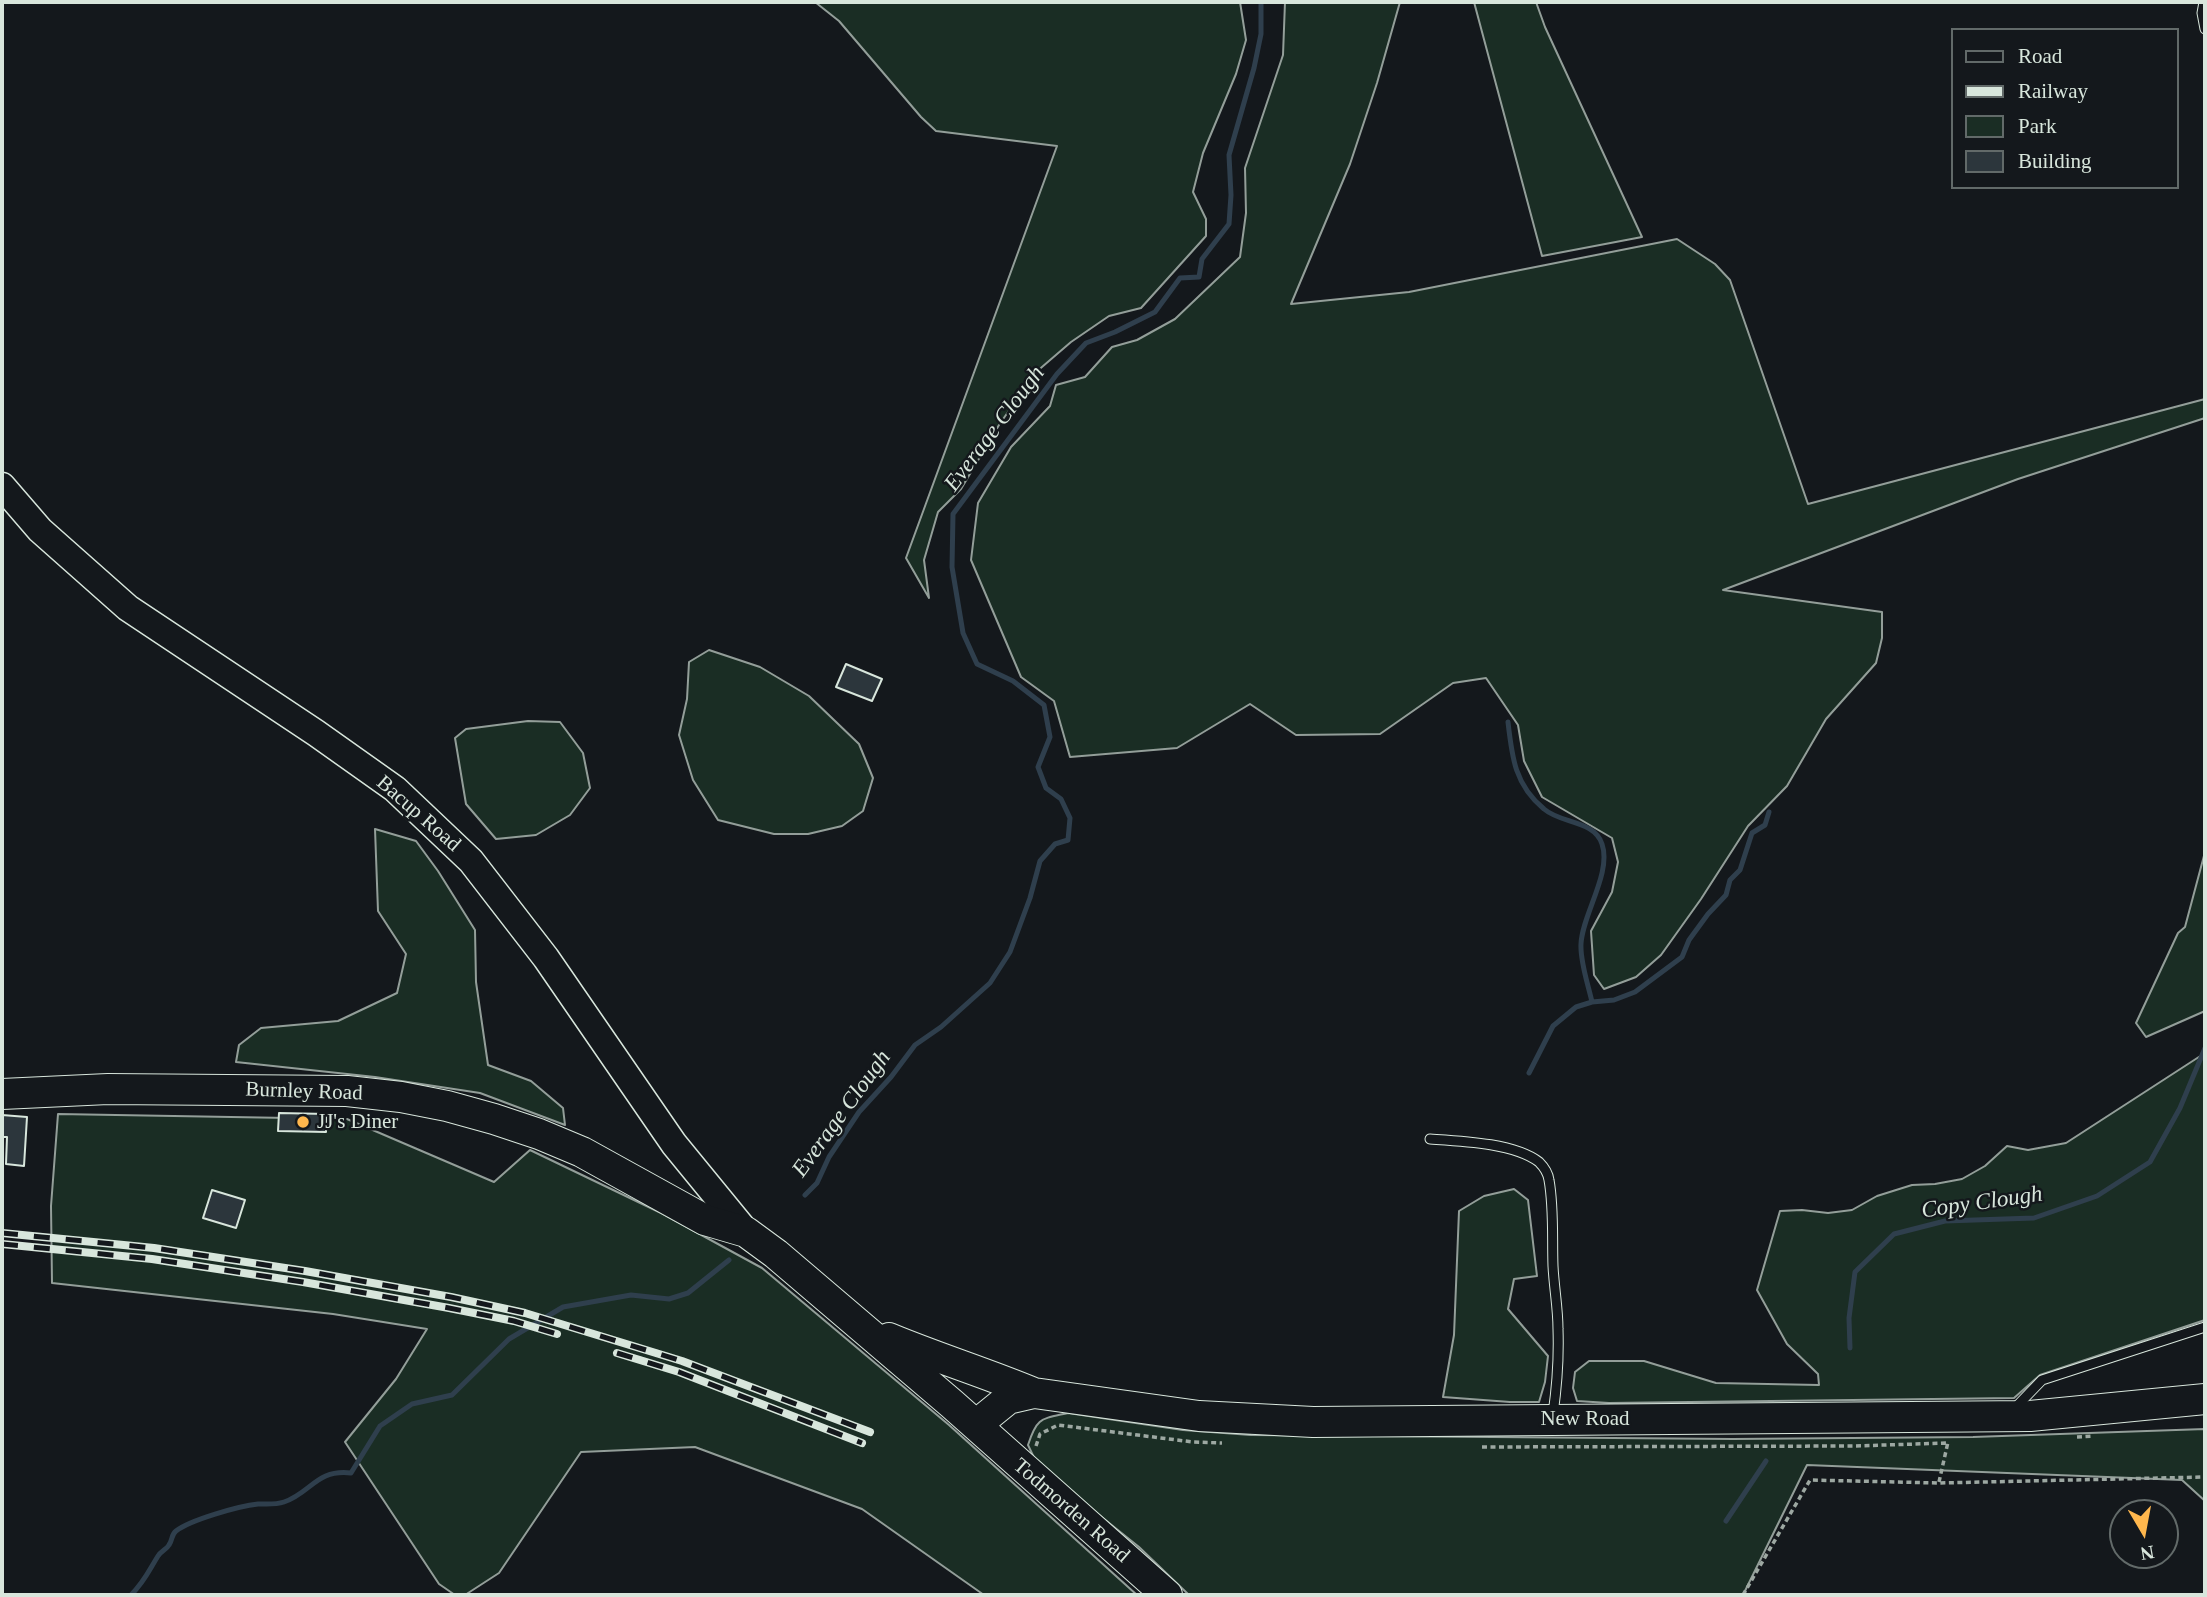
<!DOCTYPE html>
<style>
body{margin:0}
#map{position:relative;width:2207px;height:1597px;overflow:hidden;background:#14181c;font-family:"Times New Roman",serif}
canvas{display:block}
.frame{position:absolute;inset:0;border:4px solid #d8e6dc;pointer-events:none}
.legend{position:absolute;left:1951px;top:28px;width:228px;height:161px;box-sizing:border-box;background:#14181c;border:2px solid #626a69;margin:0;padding:9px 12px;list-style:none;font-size:21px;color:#d8e6dc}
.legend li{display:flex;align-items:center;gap:14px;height:35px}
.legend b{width:35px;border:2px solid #626a69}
.north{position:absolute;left:2109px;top:1499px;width:70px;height:70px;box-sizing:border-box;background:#14181c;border:2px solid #626a69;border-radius:50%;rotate:170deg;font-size:19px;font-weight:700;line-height:28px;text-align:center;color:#d8e6dc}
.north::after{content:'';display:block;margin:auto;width:24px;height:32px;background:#ffb74d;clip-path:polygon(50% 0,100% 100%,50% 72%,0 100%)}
</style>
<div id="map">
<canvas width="2207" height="1597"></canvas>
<div class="frame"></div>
<ul class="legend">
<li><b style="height:9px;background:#14181c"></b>Road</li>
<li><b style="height:9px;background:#d8e6dc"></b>Railway</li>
<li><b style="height:19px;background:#1a2d24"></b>Park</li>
<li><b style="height:19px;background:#2c363c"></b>Building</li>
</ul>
<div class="north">N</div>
</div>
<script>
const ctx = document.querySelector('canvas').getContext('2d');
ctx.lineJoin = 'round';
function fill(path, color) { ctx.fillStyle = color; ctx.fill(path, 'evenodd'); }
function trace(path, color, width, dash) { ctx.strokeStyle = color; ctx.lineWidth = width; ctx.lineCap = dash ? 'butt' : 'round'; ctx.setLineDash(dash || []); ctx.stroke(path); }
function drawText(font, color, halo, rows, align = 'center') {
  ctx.font = font + ' "Times New Roman",serif'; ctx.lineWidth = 5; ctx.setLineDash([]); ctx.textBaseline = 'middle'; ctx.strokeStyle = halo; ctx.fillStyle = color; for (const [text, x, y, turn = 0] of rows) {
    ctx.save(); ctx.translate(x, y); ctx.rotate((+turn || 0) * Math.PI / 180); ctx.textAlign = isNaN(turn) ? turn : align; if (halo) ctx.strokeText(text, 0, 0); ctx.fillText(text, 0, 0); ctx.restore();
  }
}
const green = new Path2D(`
 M 815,2 L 1240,2 L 1246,40 L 1236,74 L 1203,153 L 1193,192 L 1206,219 L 1206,236 L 1141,308 L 1109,316 L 1071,342 L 1035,373 L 999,425 L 961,489 L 938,512 L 924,560 L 929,598 L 906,558 L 1057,146 L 936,131 L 921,117 L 839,21 Z
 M 1285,2 L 1400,2 L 1377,83 L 1350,164 L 1291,304 L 1409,292 L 1677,239 L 1715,264 L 1730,280 L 1808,504 L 2205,399 L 2205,418 L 2018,479 L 1723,590 L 1882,612 L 1882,638 L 1876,663 L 1826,719 L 1787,786 L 1748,826 L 1701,899 L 1661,955 L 1636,977 L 1604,989 L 1594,975 L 1591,931 L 1612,892 L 1618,862 L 1612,838 L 1542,797 L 1524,761 L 1518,725 L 1486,678 L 1453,683 L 1380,734 L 1296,735 L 1250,704 L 1177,748 L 1070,757 L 1054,701 L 1021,677 L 971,560 L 978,503 L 1011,447 L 1050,406 L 1056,385 L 1085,377 L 1112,347 L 1137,340 L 1175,319 L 1240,257 L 1246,213 L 1245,168 L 1283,55 Z
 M 1474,2 L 1536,2 L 1545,27 L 1642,237 L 1542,256 Z
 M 709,650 L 760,667 L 809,696 L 859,744 L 873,778 L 863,811 L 842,826 L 808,834 L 774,834 L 718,820 L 693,780 L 679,735 L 687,699 L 689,662 Z
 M 528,721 L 560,722 L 583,753 L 590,788 L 570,815 L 536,835 L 496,839 L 466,804 L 455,738 L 466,729 Z
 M 375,829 L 416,841 L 438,871 L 475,930 L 476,982 L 488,1065 L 531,1081 L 563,1108 L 565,1125 L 480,1093 L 375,1077 L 236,1062 L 239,1045 L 261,1028 L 338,1021 L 397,993 L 406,954 L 378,911 Z
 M 2205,852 L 2205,1011 L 2146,1037 L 2136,1023 L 2178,933 L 2185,927 Z
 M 2205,1053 L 2205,1320 L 2040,1375 L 2014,1398 L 1609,1403 L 1577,1401 L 1573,1388 L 1575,1372 L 1589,1361 L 1644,1361 L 1716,1383 L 1819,1385 L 1818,1374 L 1787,1344 L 1757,1290 L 1780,1211 L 1802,1210 L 1828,1213 L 1852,1210 L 1877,1196 L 1912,1185 L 1935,1184 L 1962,1179 L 1985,1166 L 2007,1146 L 2028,1150 L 2066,1143 Z
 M 58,1114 L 347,1119 L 494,1182 L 530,1150 L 661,1213 L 762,1268 L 949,1425 L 1137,1595 L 984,1595 L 862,1509 L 695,1447 L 581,1452 L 499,1573 L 465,1595 L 455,1595 L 439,1584 L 345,1442 L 396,1379 L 427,1329 L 333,1314 L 52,1283 L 51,1206 Z
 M 1514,1189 L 1528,1200 L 1537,1276 L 1514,1279 L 1508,1309 L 1548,1356 L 1545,1382 L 1539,1402 L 1510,1402 L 1443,1397 L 1454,1335 L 1459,1211 L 1484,1196 Z
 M 1068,1413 L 1183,1430 L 1251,1435 L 1733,1439 L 1973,1437 L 2205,1429 L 2205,1501 L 2182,1480 L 1807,1465 L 1743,1595 L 1189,1595 L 1139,1547 L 1038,1466 L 1028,1445 C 1037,1417 1041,1419 1068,1413 Z`);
const stream = new Path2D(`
 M 1508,722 C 1512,758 1515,785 1544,809 C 1561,824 1594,820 1602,844 C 1612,873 1582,915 1581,944 C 1580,962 1588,984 1592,1002
 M 1529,1073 L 1553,1026 L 1576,1007 L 1592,1002 L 1614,1000 L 1635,992 L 1682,957 L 1689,940 L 1708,914 L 1726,895 L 1730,880 L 1740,870 L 1752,833 L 1765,825 L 1769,812
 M 805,1195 L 817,1183 L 829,1157 L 859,1112 L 891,1077 L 915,1045 L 941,1027 L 990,983 L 1010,952 L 1030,898 L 1040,861 L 1055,844 L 1068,840 L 1070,818 L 1061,799 L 1046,788 L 1038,767 L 1050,737 L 1044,705 L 1013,681 L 977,664 L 963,633 L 952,567 L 953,514 L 1057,374 L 1086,343 L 1115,332 L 1155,312 L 1180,278 L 1199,277 L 1202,259 L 1229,224 L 1231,195 L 1229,155 L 1254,68 L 1261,34 L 1261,2
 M 1850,1348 L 1849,1318 L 1855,1272 L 1894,1234 L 1945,1221 L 2034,1218 L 2097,1196 L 2150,1162 L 2180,1108 L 2205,1048
 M 1726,1521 L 1766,1461
 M 131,1595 C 145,1581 148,1572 158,1556 C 161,1551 167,1549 169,1545 C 173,1539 171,1535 176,1531 C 190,1520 239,1506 258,1504 C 267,1504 275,1505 284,1502 C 311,1493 316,1469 351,1473 L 380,1426 L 412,1404 L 452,1395 L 509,1339 L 563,1307 L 631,1295 L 669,1299 L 688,1293 L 729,1260`);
const building = new Path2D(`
 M 846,664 L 882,679 L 872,701 L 836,687 Z
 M 279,1113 L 327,1114 L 326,1132 L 278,1131 Z
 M 2,1115 L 27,1117 L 24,1166 L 6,1164 L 7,1137 L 2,1137 Z
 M 212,1190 L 245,1200 L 236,1228 L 203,1218 Z`);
const path = new Path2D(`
 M 2077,1437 L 2093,1436
 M 1036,1446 L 1040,1434 L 1058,1425 L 1193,1442 L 1222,1443
 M 1482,1447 L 1854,1446 L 1947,1443
 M 1939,1482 L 1948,1442
 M 1743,1595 L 1810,1480 L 1939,1483 L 2205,1477`);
const lane = new Path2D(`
 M 2204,2 L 2202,13 L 2205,29
 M 1430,1139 C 1461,1141 1514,1143 1539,1162 C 1544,1167 1548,1173 1549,1180 C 1554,1208 1552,1238 1553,1266 C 1554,1287 1558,1308 1558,1329 C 1559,1358 1557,1386 1553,1414
 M 2014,1409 L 2042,1380 L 2205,1327`);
const primary = new Path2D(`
 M 2,486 L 40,530 L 128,608 L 316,733 L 395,789 L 471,861 L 546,958 L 674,1144 L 746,1232`);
const highway = new Path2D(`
 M 2,1094 L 108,1089 L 347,1091 L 401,1097 L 447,1106 L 494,1119 L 539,1134 L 582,1152 L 705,1220 L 746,1232 L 776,1254 L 952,1404 L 1167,1595
 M 889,1338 C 937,1358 986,1373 1034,1393
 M 976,1425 L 1008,1399 L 1034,1393 L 1199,1416 L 1313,1422 L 2030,1416 L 2205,1399`);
const rail = new Path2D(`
 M 2,1233 L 154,1248 L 305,1271 L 451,1297 L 525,1313 L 682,1361 L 870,1432
 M 2,1244 L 152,1259 L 303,1282 L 449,1308 L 514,1321 L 557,1334
 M 617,1353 L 679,1372 L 862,1443`);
const markers = [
 [303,1122,7,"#ffb74d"]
];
const streetNames = [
 ["Bacup Road",418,814,41],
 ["Burnley Road",304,1092,2],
 ["New Road",1585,1419],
 ["Todmorden Road",1071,1511,41]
];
const poiNames = [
 ["JJ's Diner",317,1122]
];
const waterNames = [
 ["Everage Clough",995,429,-53],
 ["Everage Clough",842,1114,-54],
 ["Copy Clough",1982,1203,-8]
];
fill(green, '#1a2d24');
trace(green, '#939e99', 2);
trace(stream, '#2f3f4d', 5);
fill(building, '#2c363c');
trace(building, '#d8e6dc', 2);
trace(lane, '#d8e6dc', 11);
trace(primary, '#d8e6dc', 29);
trace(highway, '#d8e6dc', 32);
trace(path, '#9da8a2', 3.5, [5, 3.5]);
trace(lane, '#14181c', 9);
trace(primary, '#14181c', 26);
trace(highway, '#14181c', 30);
trace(rail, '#d8e6dc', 8);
trace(rail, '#14181c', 5, [16]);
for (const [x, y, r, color] of markers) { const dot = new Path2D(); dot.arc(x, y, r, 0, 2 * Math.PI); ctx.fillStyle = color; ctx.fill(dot); trace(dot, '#14181c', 2.5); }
drawText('21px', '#d8e6dc', '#14181c', streetNames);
drawText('21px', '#d8e6dc', '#14181c', poiNames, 'left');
drawText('italic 23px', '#d8e6dc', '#14181c', waterNames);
</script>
